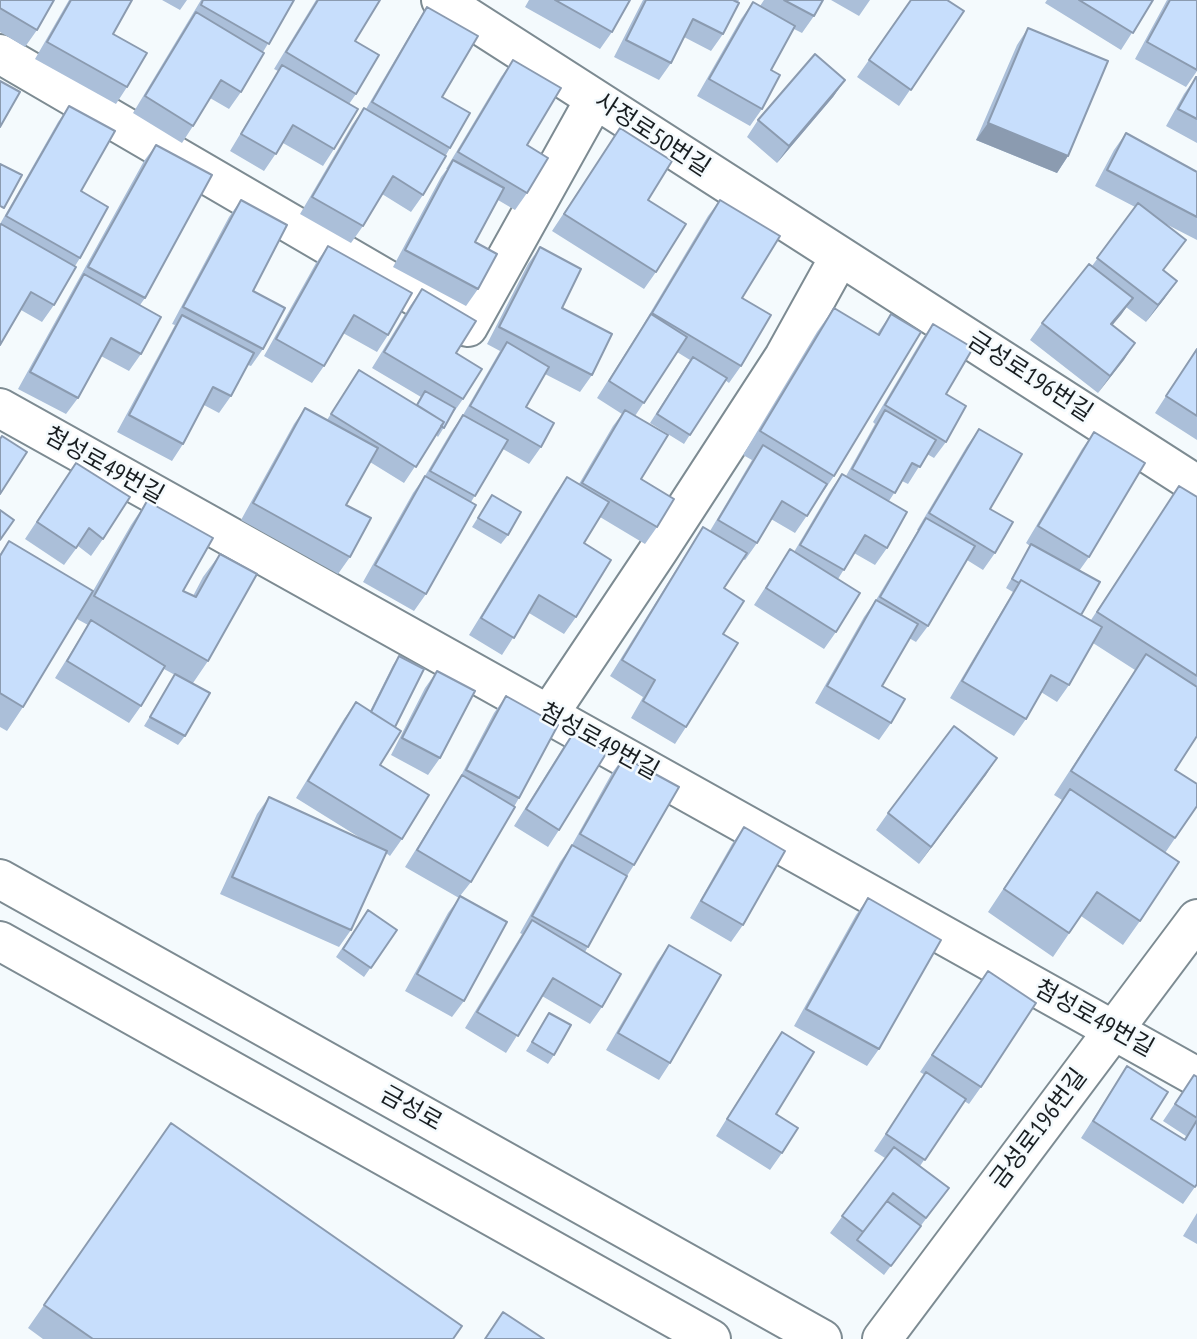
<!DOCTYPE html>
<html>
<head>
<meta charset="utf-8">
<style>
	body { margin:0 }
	canvas { display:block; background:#f4fafd }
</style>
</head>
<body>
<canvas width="1197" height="1339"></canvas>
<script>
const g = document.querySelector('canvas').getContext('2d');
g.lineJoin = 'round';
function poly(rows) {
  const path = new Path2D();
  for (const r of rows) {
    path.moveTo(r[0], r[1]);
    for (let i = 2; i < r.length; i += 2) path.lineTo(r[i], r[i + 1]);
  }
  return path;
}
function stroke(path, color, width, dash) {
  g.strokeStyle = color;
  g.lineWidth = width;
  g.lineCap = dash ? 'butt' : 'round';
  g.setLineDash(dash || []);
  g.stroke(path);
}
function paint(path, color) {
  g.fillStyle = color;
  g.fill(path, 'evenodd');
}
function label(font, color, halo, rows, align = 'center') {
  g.font = font + ' "PT Sans Narrow","Noto Sans KR",sans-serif';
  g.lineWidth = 5;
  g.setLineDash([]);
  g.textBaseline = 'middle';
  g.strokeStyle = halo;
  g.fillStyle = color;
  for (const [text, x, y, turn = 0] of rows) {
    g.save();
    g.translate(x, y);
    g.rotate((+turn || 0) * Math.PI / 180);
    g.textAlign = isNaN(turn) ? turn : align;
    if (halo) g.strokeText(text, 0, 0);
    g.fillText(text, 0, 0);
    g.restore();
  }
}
const minor = poly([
	[441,0,1197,485],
	[0,54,468,327,595,99],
	[0,408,1197,1077],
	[549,714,658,551,784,357,840,256],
	[882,1339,1197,919]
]);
const tertiary = poly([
	[0,879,822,1339],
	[0,941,711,1339]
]);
stroke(minor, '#7d8b92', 42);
stroke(tertiary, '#7d8b92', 42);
stroke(minor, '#fff', 38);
stroke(tertiary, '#fff', 38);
paint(poly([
	[0,0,37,30,25,47,0,32],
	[69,0,132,0,113,34,127,87,116,104,35,59],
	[162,0,187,0,180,10],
	[201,0,294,0,263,52,241,92,229,109,210,98,193,126,182,143,133,113],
	[316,0,380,0,355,41,356,94,349,104,334,149,323,166,283,143,264,171,230,151,278,71,274,69],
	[529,0,630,0,612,32,600,49,525,7],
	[643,0,739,0,723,34,711,51,684,37,671,63,659,80,614,57],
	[764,0,823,0,814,16,802,33,794,29,771,70,762,109,750,126,697,96,741,19,753,2,760,6],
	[831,0,870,0,859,16],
	[911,0,964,11,899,106,857,77],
	[1047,0,1153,0,1121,50,1045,3],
	[1167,0,1197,0,1197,71,1186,87,1135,59],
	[427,7,450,148,423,195,411,212,382,194,363,226,351,243,300,214,352,125,364,108,366,109,416,24],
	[1028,28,1068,156,1057,173,976,140,1017,45],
	[513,60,527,145,527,193,515,210,498,200,475,242,478,289,466,306,393,267,441,177,447,169,446,169,501,77],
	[1196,77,1197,77,1197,143,1166,126,1184,94],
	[845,80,833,97,777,163,747,137,758,120],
	[69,106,81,191,80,258,75,266,54,305,42,322,21,310,0,345,0,224,58,122],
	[620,128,648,200,656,272,644,289,552,231],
	[1126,133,1197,172,1197,240,1162,222,1165,298,1146,322,1126,307,1112,325,1135,343,1098,393,1030,340,1042,323,1092,266,1135,207,1095,186,1114,150],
	[156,145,145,298,140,305,141,354,129,371,101,356,78,398,66,414,18,389,144,161],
	[241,200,253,291,263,349,251,366,248,365,231,396,219,413,204,405,183,444,172,461,117,432,175,325,172,324,229,217],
	[720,200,742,298,741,366,729,383,725,380,684,444,650,423,690,360,677,352,635,416,641,479,657,527,645,544,600,517,584,543,576,617,564,634,529,613,502,655,469,635,555,494,567,477,579,484,613,426,622,414,597,398,640,330,708,216],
	[328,246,388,335,377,352,343,333,324,366,312,383,264,356,316,263],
	[540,247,562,308,592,375,580,392,545,374,526,407,541,447,529,464,503,449,471,502,426,594,414,611,363,582,413,493,425,476,451,432,463,415,500,351,487,344,528,264],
	[422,289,456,353,463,399,451,416,438,437,436,435,404,483,370,462,346,505,350,557,338,574,241,520,294,424,305,408,327,420,359,370,416,405,421,397,372,368,410,306],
	[834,308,877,334,891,314,834,476,795,533,771,519,757,543,745,560,743,559,724,588,723,634,686,727,675,744,631,718,643,697,610,676,692,544,703,527,710,531,752,460,743,455,817,332],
	[933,324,946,394,946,442,934,458,927,454,908,484,902,481,889,501,887,548,875,565,854,553,838,579,836,632,824,649,754,605,790,549,794,552,830,491,842,474,846,476,875,424,873,422,921,341],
	[1197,348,1197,440,1155,413],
	[979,429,995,553,983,570,967,560,928,626,916,642,909,638,882,686,891,723,879,740,815,703,864,617,876,600,918,530,917,530,967,446],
	[1094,432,1089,557,1079,571,1081,615,1091,620,1179,486,1197,497,1197,736,1175,770,1197,806,1165,853,1140,921,1123,945,1081,916,1053,957,988,912,1062,800,1054,795,1135,670,1093,643,1069,685,1057,702,1041,692,1026,719,1014,736,950,698,1013,592,1006,588,1030,546,1026,543,1082,449],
	[64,480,103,539,91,556,78,546,64,565,25,539],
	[492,495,508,535,501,544,472,527],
	[147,501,183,591,193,596,203,577,220,554,208,661,193,683,185,736,178,745,144,726,175,675,164,669,141,706,129,723,55,678,88,625,77,619,91,594,23,707,7,731,0,727,0,554,9,541,93,591,131,525],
	[399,656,395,727,380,765,402,839,390,856,386,853,351,930,339,947,220,894,257,814,269,797,370,844,296,798,344,719,356,702,370,711,393,665],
	[437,671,440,758,428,775,391,755,425,688],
	[506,696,519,798,471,882,460,896,464,1001,452,1017,405,991,448,913,459,898,405,867,456,785,494,713],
	[574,732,559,830,548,847,514,826,562,749],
	[624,757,634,865,627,876,585,952,602,1007,590,1024,542,996,506,1053,465,1028,522,934,520,933,560,862,572,845,612,773],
	[997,758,919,864,876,830,888,813],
	[744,827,743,925,731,942,690,918,732,844],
	[868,898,879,1049,867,1066,794,1026,856,915],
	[368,910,397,930,364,977,336,957],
	[669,945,670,1063,659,1080,606,1050,657,962],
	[988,971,981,1087,969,1104,964,1101,920,1166,949,1188,884,1275,830,1233,885,1158,874,1151,925,1075,920,1072],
	[549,1013,554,1055,548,1064,526,1051],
	[782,1032,776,1114,782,1153,770,1170,716,1136,770,1049],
	[1127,1066,1151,1119,1184,1139,1186,1136,1163,1121,1194,1075,1197,1077,1197,1184,1183,1204,1081,1138],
	[171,1123,453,1339,43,1339,28,1328],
	[1197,1213,1197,1244,1183,1236]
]), '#abbfd9');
paint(poly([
	[845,80,833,97,777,163,789,146],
	[988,123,1068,156,1057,173,976,140],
	[1177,281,1165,298,1146,322,1158,305],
	[1133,298,1121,315,1099,341,1111,324],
	[1135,343,1124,360,1098,393,1110,376],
	[997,758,986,775,919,864,931,847]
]), '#8b9bb0');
const building = poly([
	[0,0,54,0,37,30,0,8,0,0],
	[71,0,132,0,113,34,147,53,127,87,47,42,71,0],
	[203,0,294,0,269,44,201,5,203,0],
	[318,0,380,0,355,41,379,55,356,94,286,52,318,0],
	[555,0,630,0,612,32,555,0],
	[646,0,733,0,739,3,723,34,693,19,671,63,626,40,646,0],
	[784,0,823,0,814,16,784,0],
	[911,0,947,0,964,11,911,90,869,60,911,0],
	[1079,0,1153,0,1133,33,1079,0],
	[1170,0,1197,0,1197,70,1147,42,1170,0],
	[753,2,795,26,771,70,780,75,762,109,709,79,753,2],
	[427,7,478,36,442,97,470,113,450,148,372,102,427,7],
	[196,12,264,53,241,92,221,80,193,126,145,96,196,12],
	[1028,28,1108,61,1068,156,988,123,1028,28],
	[815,54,845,80,789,146,758,120,815,54],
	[513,60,561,88,527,145,548,158,527,193,458,152,513,60],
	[282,65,358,109,334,149,293,125,276,154,241,134,282,65],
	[1196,77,1197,77,1197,119,1178,109,1196,77],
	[0,81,20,92,0,127,0,81],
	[69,106,115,131,81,191,108,207,80,258,6,216,69,106],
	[364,108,446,156,423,195,393,176,363,226,312,197,364,108],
	[620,128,672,161,648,200,686,224,656,272,564,214,620,128],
	[1126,133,1197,172,1197,217,1107,170,1126,133],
	[156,145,212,175,145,298,88,267,156,145],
	[453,160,504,188,475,242,497,254,478,289,405,250,453,160],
	[0,164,22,175,4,208,0,206,0,164],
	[241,200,287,225,253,291,285,308,263,349,183,307,241,200],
	[720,200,780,236,742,298,771,315,741,366,652,313,720,200],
	[1138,203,1186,240,1163,270,1177,281,1158,305,1097,258,1138,203],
	[1,224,76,267,54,305,31,292,0,345,0,226,1,224],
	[328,246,412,293,388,335,354,315,324,366,276,339,328,246],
	[540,247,581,269,562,308,612,334,592,375,499,327,540,247],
	[1089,264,1133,298,1111,324,1135,343,1110,376,1042,323,1089,264],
	[84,274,161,317,141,354,111,338,78,398,30,372,84,274],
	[422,289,476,321,456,353,482,369,463,399,384,352,422,289],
	[834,308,879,335,891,314,921,332,834,476,760,431,834,308],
	[651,314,687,337,644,403,609,381,651,314],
	[182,315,254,353,231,396,213,387,183,444,129,415,182,315],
	[933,324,973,348,946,394,966,406,946,442,885,405,933,324],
	[507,342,549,367,526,407,554,423,541,447,470,406,507,342],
	[1197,349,1197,416,1166,396,1197,349],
	[693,357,727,378,690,435,657,414,693,357],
	[359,370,444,422,416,467,331,414,359,370],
	[425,391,455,408,444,428,441,426,444,422,417,405,425,391],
	[305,408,378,448,346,505,371,518,350,557,253,503,305,408],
	[625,410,668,435,641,479,674,499,657,527,582,483,625,410],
	[885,410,936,440,920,467,912,463,895,493,852,469,885,410],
	[463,415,508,440,475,496,430,471,463,415],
	[979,429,1022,454,990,509,1013,522,995,553,929,513,979,429],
	[1094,432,1145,463,1089,557,1038,526,1094,432],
	[2,436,27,452,0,494,0,439,2,436],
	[763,445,827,484,807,516,782,501,757,543,718,520,763,445],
	[76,463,130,497,103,539,89,528,76,548,37,522,76,463],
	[842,474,907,512,887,548,865,535,844,570,800,545,842,474],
	[425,476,476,505,426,594,375,565,425,476],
	[567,477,609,502,584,543,611,560,576,617,539,595,514,638,481,618,567,477],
	[1179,486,1197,497,1197,676,1097,612,1179,486],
	[492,495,521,512,508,535,478,518,492,495],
	[147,501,213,538,183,591,196,597,220,554,257,574,208,661,94,596,147,501],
	[0,510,14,520,0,540,0,510],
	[926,518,975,546,928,626,880,597,926,518],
	[703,527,747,553,724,588,744,601,723,634,738,643,686,727,643,701,655,680,622,660,703,527],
	[9,541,93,591,23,707,0,693,0,556,9,541],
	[1031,544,1100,582,1081,615,1021,580,1019,583,1012,579,1031,544],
	[790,549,860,593,836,632,766,588,790,549],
	[1021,580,1102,627,1069,685,1051,675,1026,719,962,681,1021,580],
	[876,600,918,624,882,686,905,699,891,723,827,686,876,600],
	[91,620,165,666,141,706,67,661,91,620],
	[1146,654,1197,687,1197,736,1175,770,1197,784,1197,806,1175,838,1071,771,1146,654],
	[399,656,424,669,395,727,371,712,399,656],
	[437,671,475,691,440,758,402,738,437,671],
	[175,674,210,693,185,736,150,717,175,674],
	[506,696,558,725,519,798,466,770,506,696],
	[356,702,401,731,380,765,429,795,402,839,308,781,356,702],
	[954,726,997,758,931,847,888,813,954,726],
	[574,732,607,752,559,830,526,809,574,732],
	[624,757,679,787,634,865,580,834,624,757],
	[462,775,515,807,471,882,417,850,462,775],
	[1070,789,1179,862,1140,921,1097,892,1069,933,1004,889,1070,789],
	[269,797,387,851,351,930,232,877,269,797],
	[744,827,785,851,743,925,701,901,744,827],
	[572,845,627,876,588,947,532,916,572,845],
	[460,896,507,922,464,1001,417,974,460,896],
	[868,898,941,940,879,1049,806,1009,868,898],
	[368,910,397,930,371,968,343,949,368,910],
	[532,920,621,974,602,1007,553,978,518,1036,477,1012,532,920],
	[669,945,721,975,670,1063,618,1033,669,945],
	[988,971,1036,1003,981,1087,932,1055,988,971],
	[549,1013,571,1025,554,1055,532,1042,549,1013],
	[782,1032,814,1052,776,1114,798,1128,782,1153,727,1119,782,1032],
	[1127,1066,1168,1092,1151,1119,1185,1140,1197,1120,1197,1184,1195,1187,1093,1121,1127,1066],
	[926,1072,966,1099,925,1160,886,1134,926,1072],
	[1194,1075,1197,1077,1197,1118,1175,1104,1194,1075],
	[171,1123,462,1326,453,1339,93,1339,44,1305,171,1123],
	[894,1147,949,1188,926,1218,893,1193,863,1232,842,1216,894,1147],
	[887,1201,921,1226,891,1266,857,1240,887,1201],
	[503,1312,544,1339,485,1339,503,1312]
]);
paint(building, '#c7defc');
stroke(building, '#8b9bb0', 2);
label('24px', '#181d20', '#f4fafd', [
	["사정로50번길",652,135,33],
	["금성로196번길",1030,377,33],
	["첨성로49번길",104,466,29],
	["첨성로49번길",599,742,29],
	["첨성로49번길",1094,1019,29],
	["금성로",411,1109,29],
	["금성로196번길",1039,1129,-53]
]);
</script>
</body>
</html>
